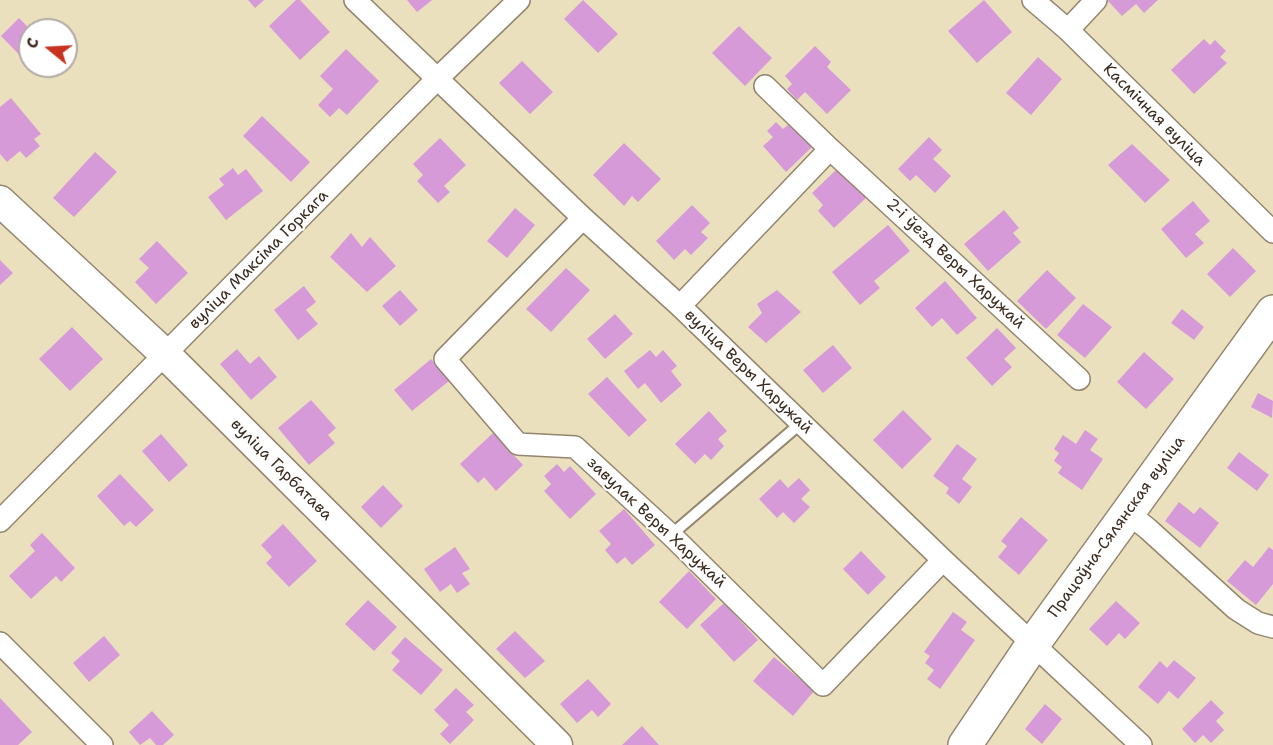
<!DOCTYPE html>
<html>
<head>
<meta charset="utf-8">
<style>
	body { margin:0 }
	#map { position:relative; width:1273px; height:745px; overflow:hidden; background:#ebe0be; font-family:"Shantell Sans",sans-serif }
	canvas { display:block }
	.north { position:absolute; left:18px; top:18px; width:60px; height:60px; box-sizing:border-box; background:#fff; border:2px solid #b1aaa5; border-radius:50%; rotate:288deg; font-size:16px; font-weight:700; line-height:24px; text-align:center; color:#3b2a1e }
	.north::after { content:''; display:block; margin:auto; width:21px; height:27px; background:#c8321e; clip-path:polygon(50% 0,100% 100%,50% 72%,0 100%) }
</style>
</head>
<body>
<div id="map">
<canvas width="1273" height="745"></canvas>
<div class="north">С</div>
</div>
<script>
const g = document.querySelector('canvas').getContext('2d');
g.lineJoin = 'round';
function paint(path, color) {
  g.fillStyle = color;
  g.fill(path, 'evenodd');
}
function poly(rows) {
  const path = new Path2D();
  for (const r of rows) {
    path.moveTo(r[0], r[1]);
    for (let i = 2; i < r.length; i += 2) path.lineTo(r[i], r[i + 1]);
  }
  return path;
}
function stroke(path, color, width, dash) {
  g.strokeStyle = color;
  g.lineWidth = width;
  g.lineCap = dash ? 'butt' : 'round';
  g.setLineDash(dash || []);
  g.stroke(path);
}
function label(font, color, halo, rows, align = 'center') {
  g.font = font + ' "Shantell Sans",sans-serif';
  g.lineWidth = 4.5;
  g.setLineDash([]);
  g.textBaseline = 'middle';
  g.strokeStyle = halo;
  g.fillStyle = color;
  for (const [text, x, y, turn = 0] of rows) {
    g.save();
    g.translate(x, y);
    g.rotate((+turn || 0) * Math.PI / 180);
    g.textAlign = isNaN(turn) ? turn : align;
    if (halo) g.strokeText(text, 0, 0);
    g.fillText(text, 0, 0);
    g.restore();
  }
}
paint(poly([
	[248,0,264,0,255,8],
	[296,0,300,0,330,32,300,60,269,26],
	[407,0,432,0,417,12],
	[583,0,618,34,598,53,564,19],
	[984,0,1012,32,977,63,948,31],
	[1109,0,1158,0,1144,13,1136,4,1122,16,1108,1],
	[19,18,30,29,30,66,36,66,33,69,1,36],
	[739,26,772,58,745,86,712,53],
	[1204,39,1210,45,1215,40,1226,51,1220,57,1227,63,1194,94,1171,70],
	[815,46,831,62,827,67,851,90,827,114,805,92,797,100,787,89,792,84,785,76],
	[346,49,379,81,347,115,339,108,330,117,318,105,333,89,320,76],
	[1038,57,1062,79,1031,115,1006,93],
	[522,61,553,92,530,114,499,83],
	[11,98,41,134,34,139,40,146,26,158,20,151,7,162,0,154,0,107],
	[262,116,310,162,291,182,243,136],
	[776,122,783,129,790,123,812,147,786,172,763,146,773,137,767,131],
	[929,137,942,150,933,159,951,176,935,193,916,175,910,181,898,169],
	[440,138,466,165,444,186,450,192,438,203,417,181,423,175,413,164],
	[624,143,661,179,638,202,632,196,624,206,593,175],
	[1132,144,1170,180,1145,203,1108,165],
	[95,152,117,172,74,217,53,198],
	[233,168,238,175,246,169,263,191,226,220,208,197,224,185,219,179],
	[838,168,866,198,834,228,818,211,823,205,812,193],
	[1193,201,1210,221,1195,234,1204,243,1186,258,1161,229],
	[692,205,710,223,701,232,708,238,691,255,685,249,674,260,656,241],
	[515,208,535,225,507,258,487,241],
	[1004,210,1019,228,1013,233,1021,242,988,271,964,244],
	[888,225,910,251,874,281,880,288,860,305,832,272],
	[351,233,362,247,370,237,396,266,367,292,330,257],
	[157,241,188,273,156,304,135,282,149,268,139,259],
	[1233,248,1256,271,1230,297,1207,274],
	[0,260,13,273,0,285],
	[566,268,590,290,551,332,526,309],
	[1047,270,1076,298,1046,329,1017,301],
	[945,281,977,318,957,335,942,318,932,327,915,308],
	[304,286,316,302,306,310,318,324,298,340,274,310],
	[400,290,418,310,400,326,382,306],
	[777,290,801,312,766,343,748,327,762,313,757,304],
	[1083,304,1112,327,1085,358,1057,335],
	[1182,309,1204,327,1194,340,1171,323],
	[615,314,633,334,605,359,587,339],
	[72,327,103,359,70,391,39,359],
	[997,328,1016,348,1004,359,1012,367,992,386,966,358],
	[833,345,852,368,823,393,803,370],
	[237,349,250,364,259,356,277,377,251,400,220,364],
	[650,350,656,357,663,350,677,366,671,371,682,385,661,403,645,383,638,389,624,371],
	[1144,352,1174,379,1146,409,1117,382],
	[431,359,449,381,412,411,394,390],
	[607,377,647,420,629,437,588,394],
	[1258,393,1273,401,1272,418,1251,407],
	[311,400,336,428,328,435,335,443,309,465,278,428],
	[903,410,932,439,902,469,873,440],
	[709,411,727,431,718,439,724,446,711,460,705,454,695,464,675,444],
	[1085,430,1098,439,1090,450,1103,459,1082,490,1058,473,1062,467,1054,461,1059,453,1054,449,1063,435,1076,444],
	[493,433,523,465,496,491,484,477,478,483,460,464],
	[161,434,188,465,169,482,142,451],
	[957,444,977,459,962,479,972,487,959,504,946,493,949,488,933,476],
	[1239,452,1269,475,1257,491,1227,468],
	[557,464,564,472,570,466,596,494,570,519,544,491,551,484,544,476],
	[120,474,154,510,136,527,130,521,124,526,97,496],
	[799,478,810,490,801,499,810,507,794,523,783,512,777,518,759,499,780,479,788,488],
	[383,485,403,506,381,528,361,507],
	[1179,502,1194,514,1200,507,1219,523,1200,548,1165,521],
	[624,509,655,545,632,565,625,557,617,564,605,550,611,544,599,531],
	[1021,517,1048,540,1019,575,998,557,1007,546,1001,541],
	[283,524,317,561,289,587,266,563,272,557,261,545],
	[42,533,75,568,61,582,56,576,31,599,9,576,35,551,30,545],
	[455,547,470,569,462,573,470,584,457,593,451,584,440,592,424,569],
	[1269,547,1273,550,1273,584,1256,605,1227,581,1245,560,1253,567],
	[861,551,886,577,868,595,843,569],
	[689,571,716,599,687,629,659,602],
	[368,600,397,627,374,651,345,624],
	[1116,601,1140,623,1125,639,1119,633,1107,646,1089,629],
	[724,603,758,640,734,662,700,625],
	[953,612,967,622,961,630,975,640,940,689,927,679,934,670,925,663,930,656,924,652],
	[515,631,545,661,525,678,496,649],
	[104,636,120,655,89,682,73,663],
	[405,637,443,670,421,695,392,670,400,661,391,653],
	[774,657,814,691,793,716,753,681],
	[1174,660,1196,678,1178,699,1169,691,1158,704,1138,687,1160,661,1167,668],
	[588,679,611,704,598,717,592,710,577,723,560,704],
	[456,688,474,705,466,712,474,720,450,744,440,734,449,725,434,710],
	[0,698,32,732,18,745,0,745],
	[1211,700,1224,713,1216,721,1224,730,1211,743,1203,735,1195,743,1182,729],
	[1045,704,1062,719,1042,744,1025,729],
	[152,711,174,735,163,745,156,745,150,738,140,745,129,732],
	[642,726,659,745,622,745]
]), '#d69ad9');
const service = poly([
	[671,535,801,423]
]);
const minor = poly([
	[355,0,583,218,680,306,943,560,1141,745],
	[1033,0,1068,30,1273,232],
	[1068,30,1096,0],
	[765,86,830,149,1079,379],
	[583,218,445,359,518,444,575,447,671,535,823,685,943,560],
	[680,306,830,149],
	[1127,512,1148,529,1236,609,1258,623,1273,627],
	[0,521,438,78,519,0],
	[0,643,102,745]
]);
const secondary = poly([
	[0,201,166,355,557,745]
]);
const primary = poly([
	[965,745,1033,644,1273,312]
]);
stroke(service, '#93856e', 14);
stroke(minor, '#93856e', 24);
stroke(secondary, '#93856e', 33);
stroke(primary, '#93856e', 36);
stroke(service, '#fff', 10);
stroke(minor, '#fff', 21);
stroke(secondary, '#fff', 30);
stroke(primary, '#fff', 33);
label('16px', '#3b2a1e', '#fff', [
	["Касмічная вуліца",1154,115,45],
	["вуліца Максіма Горкага",259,260,-45],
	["2-і ўезд Веры Харужай",955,264,43],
	["вуліца Веры Харужай",748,372,44],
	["вуліца Гарбатава",281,470,45],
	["завулак Веры Харужай",656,523,43],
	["Працоўна-Сялянская вуліца",1117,527,-54]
]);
</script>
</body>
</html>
